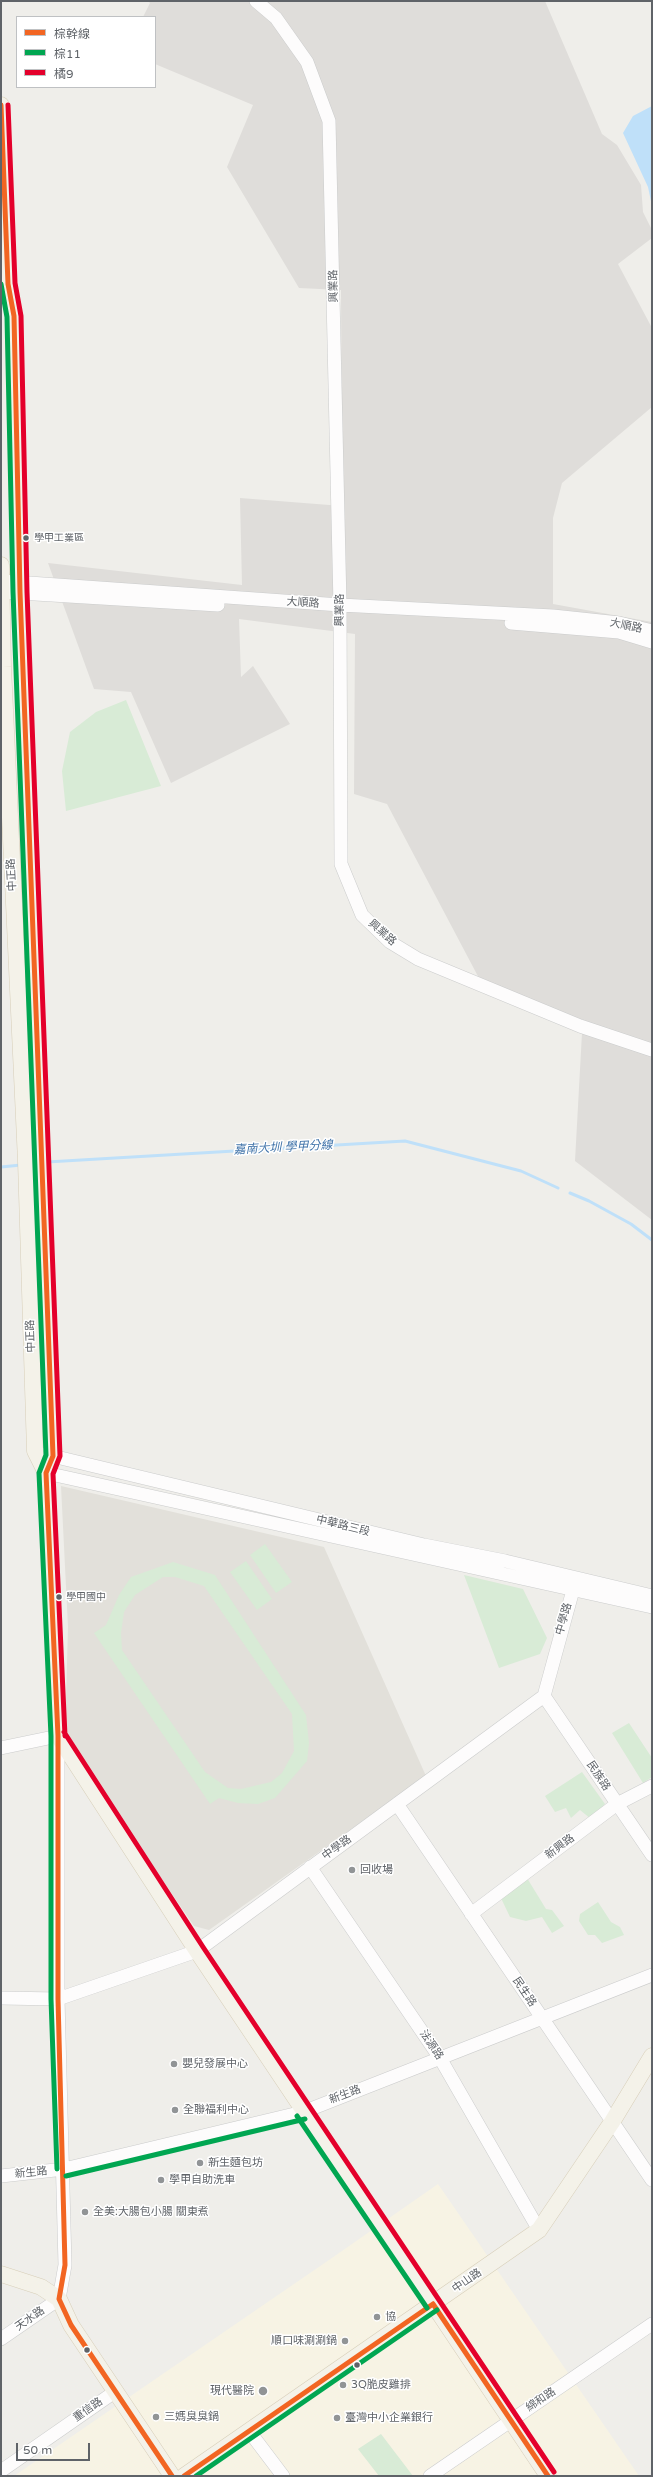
<!DOCTYPE html>
<html>
<head>
<meta charset="utf-8">
<style>
	body { margin:0 }
	#map { position:relative; width:653px; height:2477px; overflow:hidden; background:#efeeea; font-family:"Varela Round","Noto Sans TC",sans-serif }
	canvas { display:block }
	.frame { position:absolute; inset:0; border:2px solid #5f6368; pointer-events:none }
	.legend { position:absolute; left:16px; top:16px; width:140px; height:72px; box-sizing:border-box; background:#fff; border:1px solid #bfc1c3; margin:0; padding:5px 7px; list-style:none; font-size:12px; color:#5f6368 }
	.legend li { display:flex; align-items:center; gap:8px; height:20px }
	.legend b { width:20px; border:1px solid #bfc1c3 }
	.scale { position:absolute; left:16px; top:2443px; width:74px; height:18px; box-sizing:border-box; border:2px solid #5f6368; border-top:0; padding-left:5px; font-size:12px; line-height:14px; white-space:nowrap; color:#5f6368; -webkit-text-stroke:3px #fff; paint-order:stroke }
</style>
</head>
<body>
<div id="map">
<canvas width="653" height="2477"></canvas>
<div class="frame"></div>
<ul class="legend">
<li><b style="height:5px;background:#f26522"></b>棕幹線</li>
<li><b style="height:5px;background:#00a651"></b>棕11</li>
<li><b style="height:5px;background:#e4002b"></b>橘9</li>
</ul>
<div class="scale">50 m</div>
</div>
<script>
const g = document.querySelector('canvas').getContext('2d');
g.lineJoin = 'round';
function paint(path, color) {
  g.fillStyle = color;
  g.fill(path, 'evenodd');
}
function poly(rows) {
  const path = new Path2D();
  for (const r of rows) {
    path.moveTo(r[0], r[1]);
    for (let i = 2; i < r.length; i += 2) path.lineTo(r[i], r[i + 1]);
  }
  return path;
}
function stroke(path, color, width, dash) {
  g.strokeStyle = color;
  g.lineWidth = width;
  g.lineCap = dash ? 'butt' : 'round';
  g.setLineDash(dash || []);
  g.stroke(path);
}
function label(font, color, halo, rows, align = 'center') {
  g.font = font + ' "Varela Round","Noto Sans TC",sans-serif';
  g.lineWidth = 3;
  g.setLineDash([]);
  g.textBaseline = 'middle';
  g.strokeStyle = halo;
  g.fillStyle = color;
  for (const [text, x, y, turn = 0] of rows) {
    g.save();
    g.translate(x, y);
    g.rotate((+turn || 0) * Math.PI / 180);
    g.textAlign = isNaN(turn) ? turn : align;
    if (halo) g.strokeText(text, 0, 0);
    g.fillText(text, 0, 0);
    g.restore();
  }
}
paint(poly([
	[438,2184,639,2476,14,2476,329,2260]
]), '#f7f3e4');
paint(poly([
	[148,1,545,1,602,134,617,145,641,185,643,212,652,230,652,238,618,264,652,328,652,407,562,483,553,518,553,604,652,622,652,1220,575,1161,582,1033,481,982,387,804,354,794,355,634,239,619,241,677,253,666,290,724,171,783,131,692,94,689,48,563,242,585,240,498,342,506,341,290,299,288,227,167,253,105,155,64,155,17,143,17,150,3]
]), '#dfddda');
paint(poly([
	[61,1486,324,1547,426,1776,209,1930,194,1926,65,1738,68,1627]
]), '#e2e0da');
paint(poly([
	[126,700,161,786,66,811,62,771,70,732,96,712],
	[265,1544,292,1582,276,1593,250,1555],
	[246,1561,272,1599,257,1610,230,1572],
	[173,1562,215,1575,306,1715,309,1743,307,1761,275,1798,258,1804,238,1803,219,1798,210,1804,94,1633,106,1625,119,1595,131,1577],
	[163,1577,175,1577,204,1586,292,1714,294,1751,282,1773,271,1782,241,1789,228,1788,205,1772,122,1650,121,1633,124,1612,135,1595],
	[464,1575,523,1589,547,1638,540,1654,499,1668],
	[629,1723,652,1758,652,1777,643,1783,612,1733],
	[582,1772,605,1804,591,1819,580,1810,571,1818,566,1808,555,1812,545,1796],
	[527,1878,546,1909,552,1910,564,1926,552,1933,542,1917,526,1921,510,1917,500,1896],
	[598,1902,611,1922,620,1927,624,1935,602,1943,595,1935,588,1935,579,1921,580,1914],
	[381,2434,413,2476,379,2476,358,2449]
]), '#d8ebd6');
paint(poly([
	[652,106,652,206,648,187,623,133,633,116]
]), '#bfe0f9');
stroke(poly([
	[47,1162,405,1141,521,1171,558,1188],
	[1,1167,21,1165],
	[570,1193,589,1201,631,1224,652,1240]
]), '#bfe0f9', 3);
const minor = poly([
	[256,1,276,18,307,62,329,121,340,605,341,864,362,915,390,942,418,959,580,1026,652,1050],
	[1,581,340,605,553,616,619,623,652,631],
	[2,592,218,605],
	[511,623,619,632,652,642],
	[44,1454,424,1545,505,1561,652,1596],
	[46,1473,652,1607],
	[544,1696,652,1855],
	[1,1748,58,1736,58,1999,65,2265,59,2299,1,2339],
	[397,1804,652,2180],
	[310,1867,440,2058,539,2230],
	[471,1914,617,1804,652,1786],
	[1,1998,58,1999,197,1951,544,1696,576,1579],
	[1,2176,64,2169,303,2112,652,1975],
	[249,2431,283,2476],
	[1,2471,116,2391],
	[430,2476,652,2324]
]);
const major = poly([
	[1,105,8,284,14,316,20,592,53,1456,46,1473],
	[1,565,3,667,26,1161,35,1451,46,1473,58,1736,197,1951,548,2476],
	[1,2274,41,2287,59,2299,71,2325,172,2476],
	[184,2476,539,2230,612,2122,652,2056]
]);
stroke(minor, '#cbcccc', 14);
stroke(major, '#d7ceb8', 17);
stroke(minor, '#fdfcfc', 13);
stroke(major, '#f4f2e9', 16);
stroke(poly([
	[1,105,8,284,14,316,20,592,53,1456,46,1473,58,1736,58,1999,65,2265,59,2299,71,2325,172,2476],
	[433,2304,548,2476],
	[184,2476,433,2304]
]), '#f26522', 5);
stroke(poly([
	[1,284,7,317,13,592,46,1455,39,1473,51,1736,51,1999,57,2169],
	[297,2116,427,2308],
	[66,2176,305,2119],
	[196,2476,437,2310]
]), '#00a651', 5);
stroke(poly([
	[8,105,15,283,21,316,27,592,60,1456,53,1474,65,1736],
	[64,1732,203,1947,554,2472]
]), '#e4002b', 5);
for (const [x, y, r, color] of [
	[26,538,3.5,"#5f6368"],
	[59,1597,3.5,"#5f6368"],
	[352,1870,4,"#919496"],
	[174,2064,4,"#919496"],
	[175,2110,4,"#919496"],
	[200,2163,4,"#919496"],
	[161,2180,4,"#919496"],
	[85,2212,4,"#919496"],
	[377,2317,4,"#919496"],
	[345,2341,4,"#919496"],
	[87,2350,3.5,"#5f6368"],
	[357,2365,3.5,"#5f6368"],
	[343,2385,4,"#919496"],
	[263,2391,5,"#919496"],
	[156,2417,4,"#919496"],
	[337,2418,4,"#919496"]
]) {
  const dot = new Path2D();
  dot.arc(x, y, r, 0, 2 * Math.PI);
  g.fillStyle = color;
  g.fill(dot);
  stroke(dot, '#fff', 1.5);
}
label('10px', '#5f6368', '#fff', [
	["學甲工業區",34,538],
	["學甲國中",66,1597]
], 'left');
label('11px', '#5f6368', '#fff', [
	["興業路",334,286,-91],
	["大順路",303,603,4],
	["興業路",340,610,-90],
	["大順路",626,626,12],
	["中正路",12,875,-93],
	["興業路",382,933,41],
	["中正路",31,1336,-92],
	["中華路三段",343,1526,14],
	["中學路",564,1619,-74],
	["民族路",598,1776,56],
	["新興路",560,1847,-37],
	["中學路",337,1848,-36],
	["民生路",524,1992,56],
	["法源路",431,2045,56],
	["新生路",345,2095,-21],
	["新生路",31,2173,-6],
	["中山路",467,2281,-35],
	["天水路",30,2319,-35],
	["綿和路",541,2400,-34],
	["重信路",88,2410,-35]
]);
label('11px', '#5f6368', '#fff', [
	["回收場",360,1870],
	["嬰兒發展中心",182,2064],
	["全聯福利中心",183,2110],
	["新生麵包坊",208,2163],
	["學甲自助洗車",169,2180],
	["全美:大腸包小腸 關東煮",93,2212],
	["協",385,2317],
	["順口味涮涮鍋",337,2341,"right"],
	["3Q脆皮雞排",351,2385],
	["現代醫院",254,2391,"right"],
	["三媽臭臭鍋",164,2417],
	["臺灣中小企業銀行",345,2418]
], 'left');
label('italic 12px', '#4174aa', '#fff', [
	["嘉南大圳 學甲分線",283,1148,-3]
]);
</script>
</body>
</html>
